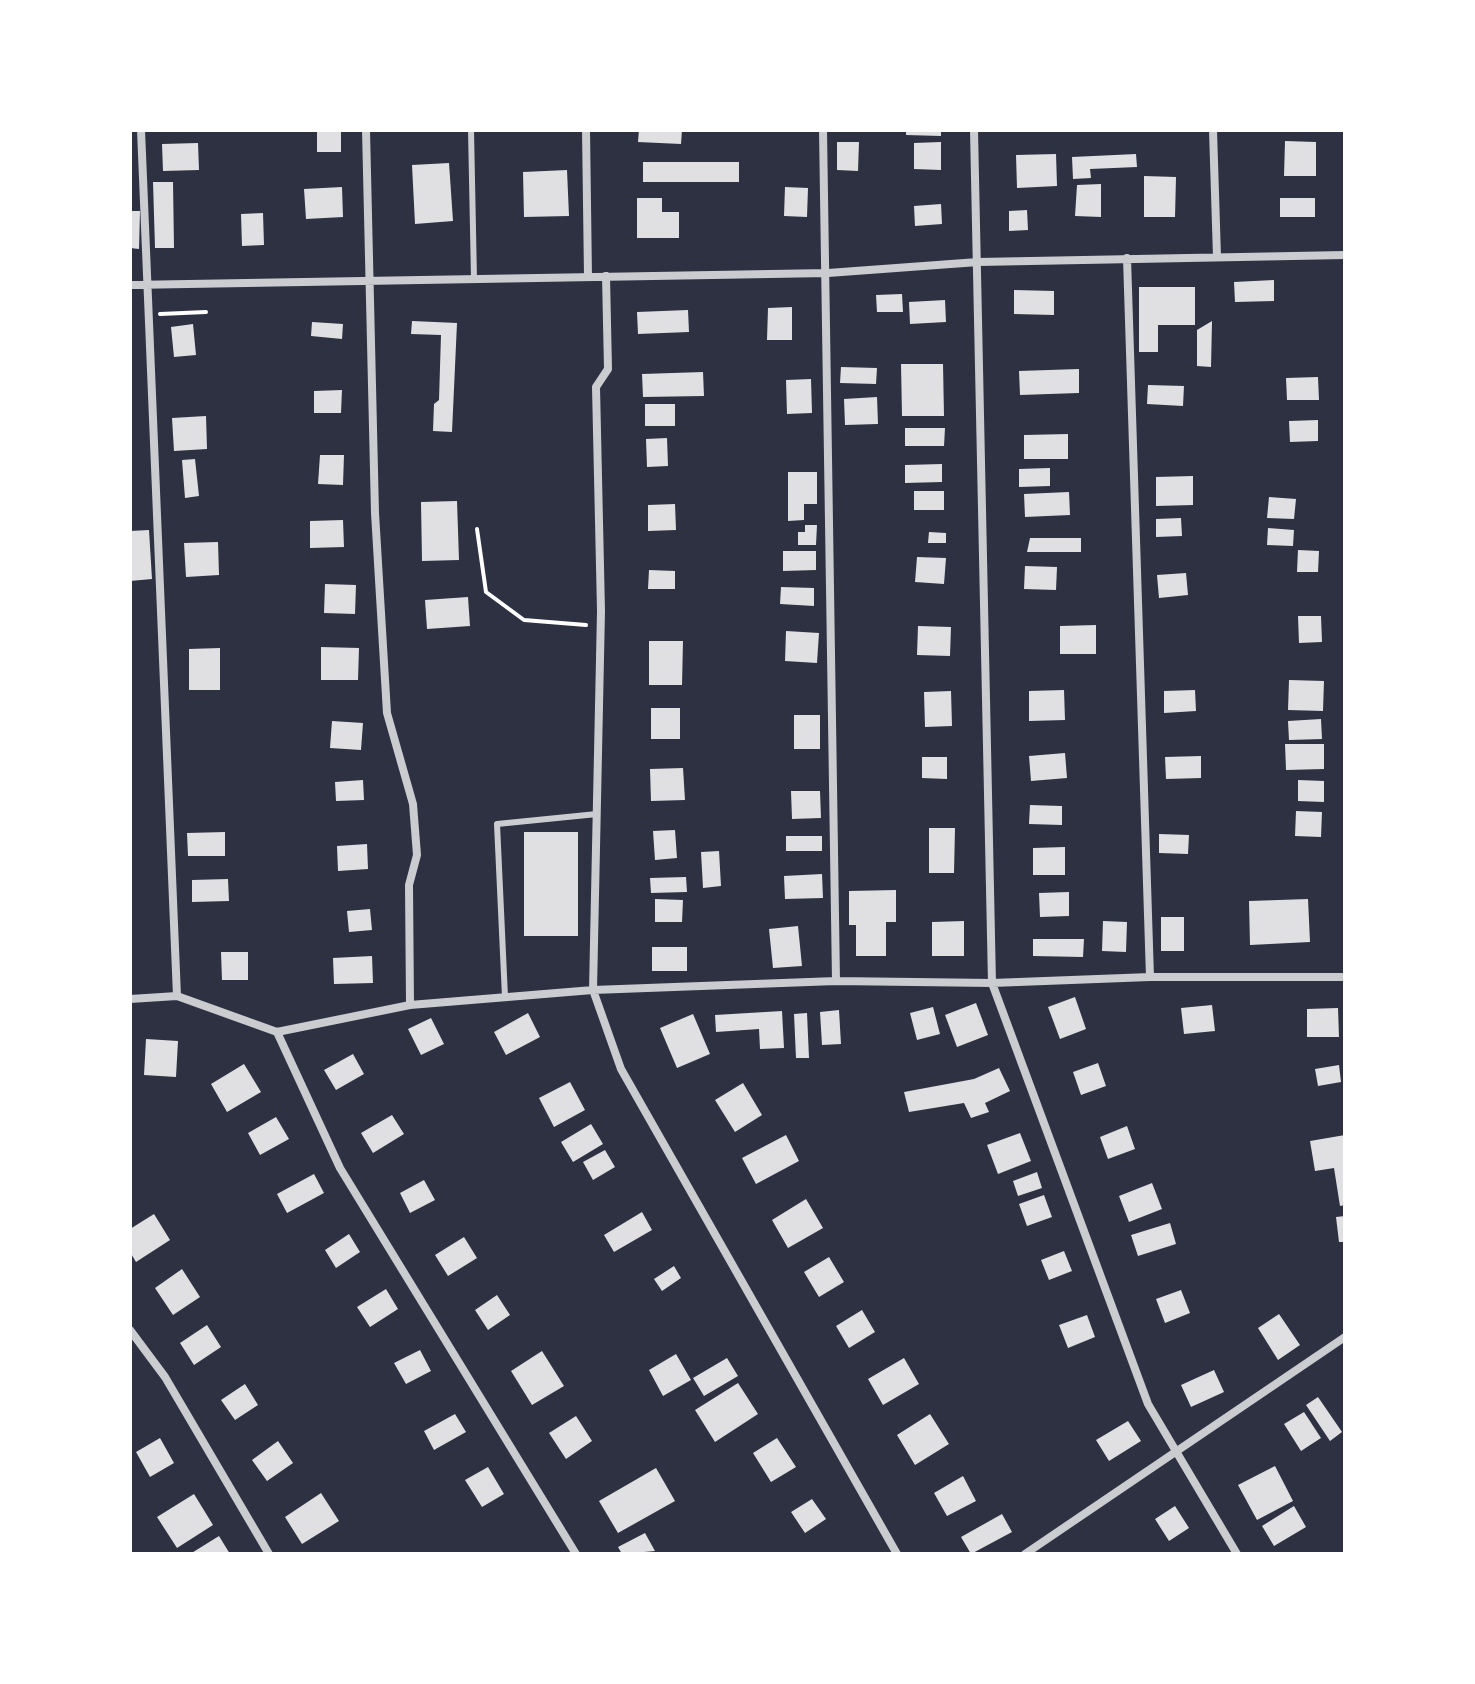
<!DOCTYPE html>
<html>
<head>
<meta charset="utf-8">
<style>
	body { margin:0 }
	#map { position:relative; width:1475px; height:1684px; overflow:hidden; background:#2d3142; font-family:"Alegreya Sans",sans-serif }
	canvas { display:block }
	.frame { position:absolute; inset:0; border:132px solid #fff; pointer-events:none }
</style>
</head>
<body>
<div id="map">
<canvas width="1475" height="1684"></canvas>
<div class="frame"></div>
</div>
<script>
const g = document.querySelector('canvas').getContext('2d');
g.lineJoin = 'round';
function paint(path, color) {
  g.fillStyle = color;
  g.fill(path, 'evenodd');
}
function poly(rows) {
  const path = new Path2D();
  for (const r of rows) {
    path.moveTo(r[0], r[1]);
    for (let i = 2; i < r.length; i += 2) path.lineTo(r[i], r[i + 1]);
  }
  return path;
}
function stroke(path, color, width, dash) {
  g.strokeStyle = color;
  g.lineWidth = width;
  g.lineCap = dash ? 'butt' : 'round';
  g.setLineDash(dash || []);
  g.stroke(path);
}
paint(poly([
	[317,130,341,130,341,152,317,152],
	[639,130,682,130,681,144,638,142],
	[906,130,941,130,941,136,906,135],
	[1285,141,1316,142,1316,176,1284,176],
	[837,142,859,142,858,171,837,170],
	[941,142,941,170,914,169,914,143],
	[198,143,199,170,163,171,162,144],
	[1056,154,1057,186,1017,188,1016,155],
	[1136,154,1137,167,1090,169,1091,178,1073,179,1072,157],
	[643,162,739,162,739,182,643,182],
	[449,163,453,221,415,224,412,165],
	[567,170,569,216,524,217,523,172],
	[1144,176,1176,177,1175,217,1144,217],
	[153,182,173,182,174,248,155,248],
	[1101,184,1101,217,1075,216,1077,185],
	[342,187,343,217,306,219,304,189],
	[785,187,808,188,807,217,784,216],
	[637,198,662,198,662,212,679,212,679,238,637,238],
	[1280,198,1315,198,1315,217,1280,217],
	[941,204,942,224,915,226,914,206],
	[1027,210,1028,230,1009,231,1009,211],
	[130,211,140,211,139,249,130,248],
	[263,213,264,245,242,246,241,214],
	[1274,280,1274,301,1235,302,1234,282],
	[1139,287,1195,287,1195,325,1158,325,1158,352,1139,352],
	[1014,290,1054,291,1054,315,1014,314],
	[902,294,903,312,877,312,876,295],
	[945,300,946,322,910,324,909,302],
	[792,307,792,340,767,340,768,308],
	[688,310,689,332,638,334,637,312],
	[412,321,457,323,452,432,433,431,434,404,439,400,441,335,411,334],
	[1212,321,1211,367,1197,366,1197,330],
	[312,322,343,324,342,339,311,336],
	[193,324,196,355,174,357,171,327],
	[901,364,943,364,944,416,902,416],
	[841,367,877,368,876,384,840,383],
	[1079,369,1079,393,1020,395,1019,371],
	[703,372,704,396,643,397,642,374],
	[1318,377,1319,400,1287,400,1286,378],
	[811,379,812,413,787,414,786,380],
	[1148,385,1184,386,1183,406,1147,404],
	[342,390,341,413,314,413,314,391],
	[877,397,878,424,845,425,844,399],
	[645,404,675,404,675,426,645,426],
	[206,416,207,449,174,451,172,418],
	[1318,420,1318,441,1290,442,1289,421],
	[905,428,945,428,944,446,905,446],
	[1068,434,1068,459,1024,459,1024,435],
	[667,438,668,466,647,467,646,439],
	[320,455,344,455,343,485,318,484],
	[195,459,199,496,185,498,182,460],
	[942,464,942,482,905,483,905,465],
	[1050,468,1050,486,1019,487,1019,469],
	[788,472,817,472,817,504,804,504,804,520,788,521],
	[1193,476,1193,505,1156,506,1156,477],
	[914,491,944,491,944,510,914,510],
	[1069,492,1070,515,1025,517,1024,494],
	[1269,497,1296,499,1294,519,1267,518],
	[457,501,459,560,422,561,421,502],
	[675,504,676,530,648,531,648,505],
	[1181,518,1182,536,1156,537,1156,519],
	[343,520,344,547,310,548,310,521],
	[805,525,817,525,816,545,798,545,798,532,805,532],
	[1268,528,1294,530,1293,546,1267,545],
	[149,530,152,579,130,581,130,531],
	[929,532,946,533,946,543,928,543],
	[1030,538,1081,538,1081,552,1027,552],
	[218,542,219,575,186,577,184,543],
	[1298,550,1319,551,1318,572,1297,572],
	[783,551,816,551,816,570,783,571],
	[917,557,946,558,944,584,915,582],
	[1025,566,1057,567,1056,590,1024,589],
	[649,570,675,571,675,589,648,589],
	[1186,573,1188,595,1159,598,1157,575],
	[325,584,356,585,355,614,324,613],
	[781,587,814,588,814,606,780,604],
	[468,597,470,626,427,629,425,600],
	[1298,616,1321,616,1322,642,1299,643],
	[1096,625,1096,654,1060,654,1060,626],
	[918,626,951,627,950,656,917,655],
	[786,631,819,633,817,663,785,661],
	[649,641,683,641,682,685,649,685],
	[321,647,359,648,358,680,321,680],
	[220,648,220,690,189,690,189,649],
	[1289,680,1324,681,1323,711,1288,710],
	[1064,690,1065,720,1029,721,1029,691],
	[1195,690,1196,711,1164,713,1164,691],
	[951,691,952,726,925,727,924,692],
	[651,708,680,708,680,739,651,739],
	[794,715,820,715,820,749,794,749],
	[1321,719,1322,739,1289,740,1288,721],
	[332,721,363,723,361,750,330,748],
	[1285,744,1324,744,1324,769,1286,770],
	[1065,753,1067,778,1031,781,1029,756],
	[1201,756,1201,778,1166,779,1165,757],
	[922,757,947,757,947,779,922,778],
	[683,768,685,800,651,801,650,769],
	[363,780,364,800,336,801,335,782],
	[1298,780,1324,781,1324,802,1298,801],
	[791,791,820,791,821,818,792,819],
	[1030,805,1062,806,1062,825,1029,824],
	[1296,811,1322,812,1321,837,1295,836],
	[929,828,955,828,954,873,929,873],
	[675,830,677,858,655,860,653,831],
	[225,832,225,856,188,856,187,833],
	[524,832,578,832,578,936,524,936],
	[1159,834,1189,835,1188,854,1159,853],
	[786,836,822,836,822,851,786,851],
	[367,844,368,869,338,871,337,846],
	[1065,847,1065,875,1033,875,1033,848],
	[719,851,721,886,703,888,701,852],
	[822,874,823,898,785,899,784,876],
	[686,877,687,892,651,893,650,878],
	[228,879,229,901,192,902,192,880],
	[896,890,896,922,886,922,886,956,856,956,856,925,849,925,849,891],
	[1069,892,1069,916,1040,917,1039,893],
	[655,899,683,900,682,922,655,922],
	[1308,899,1310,942,1250,945,1249,901],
	[370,909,372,930,349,932,347,911],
	[1161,917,1184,917,1184,951,1161,951],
	[964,921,964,956,932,956,932,922],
	[1103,921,1127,922,1126,952,1102,951],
	[798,926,802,966,773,968,769,929],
	[1033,939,1084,939,1083,957,1033,956],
	[652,947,687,947,687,971,652,971],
	[221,952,248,952,248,980,222,980],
	[372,956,373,983,334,984,333,958],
	[1075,997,1086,1029,1060,1039,1048,1007],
	[976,1003,988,1035,957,1047,945,1015],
	[1212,1005,1215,1031,1184,1034,1181,1008],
	[933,1007,940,1034,917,1040,910,1013],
	[1338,1008,1339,1037,1307,1037,1307,1009],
	[839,1010,841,1044,822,1045,820,1012],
	[782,1011,784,1048,760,1049,759,1029,716,1032,715,1015],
	[528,1013,540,1037,506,1055,494,1032],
	[807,1013,809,1058,796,1058,794,1014],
	[693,1014,710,1054,677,1068,660,1028],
	[431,1018,444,1044,421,1055,408,1029],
	[146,1039,178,1041,176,1077,144,1075],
	[353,1054,364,1074,336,1090,324,1070],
	[1098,1063,1106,1086,1081,1095,1073,1072],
	[244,1064,261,1092,227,1112,211,1084],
	[1339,1065,1341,1082,1318,1086,1315,1069],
	[999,1068,1010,1091,985,1103,989,1112,971,1118,964,1103,909,1112,904,1092,974,1079],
	[570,1082,585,1110,554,1127,539,1098],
	[743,1083,762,1115,735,1132,715,1100],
	[392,1115,404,1134,373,1153,361,1133],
	[276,1117,289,1139,260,1155,248,1133],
	[591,1124,603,1144,573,1162,561,1142],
	[1127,1126,1135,1149,1108,1159,1100,1137],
	[1020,1133,1031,1161,998,1174,987,1145],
	[786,1135,799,1161,756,1184,742,1158],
	[1345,1135,1345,1205,1340,1206,1334,1168,1315,1171,1310,1141],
	[605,1150,615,1167,593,1180,583,1162],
	[1037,1172,1042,1188,1018,1196,1013,1181],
	[314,1174,324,1193,287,1213,277,1194],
	[424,1180,435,1200,410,1213,400,1193],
	[1152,1183,1162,1209,1129,1222,1119,1196],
	[1044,1195,1052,1217,1027,1226,1019,1204],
	[806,1199,823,1228,788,1248,772,1220],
	[642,1212,652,1230,614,1252,604,1235],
	[154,1214,170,1240,136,1262,130,1252,130,1229],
	[1345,1216,1345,1242,1339,1242,1336,1217],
	[1170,1223,1176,1244,1138,1256,1131,1235],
	[349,1234,360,1252,336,1268,325,1250],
	[464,1237,477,1258,448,1276,435,1255],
	[1064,1251,1072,1271,1049,1280,1041,1260],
	[829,1257,844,1282,819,1297,804,1272],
	[674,1266,681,1278,662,1291,654,1279],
	[182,1269,200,1297,173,1315,155,1288],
	[386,1289,398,1309,370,1327,357,1307],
	[1181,1290,1190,1313,1165,1323,1156,1299],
	[497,1295,510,1315,488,1330,475,1310],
	[862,1310,875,1332,849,1348,836,1326],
	[1279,1314,1300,1345,1278,1360,1258,1328],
	[1087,1315,1095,1337,1068,1348,1059,1325],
	[207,1325,221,1347,194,1365,180,1343],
	[420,1350,431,1371,406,1384,394,1363],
	[542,1351,564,1386,532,1405,511,1371],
	[676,1354,691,1380,663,1396,649,1370],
	[727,1358,738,1376,704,1396,693,1378],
	[904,1358,919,1384,883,1405,868,1379],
	[1214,1370,1224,1392,1191,1407,1181,1385],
	[738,1383,758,1414,715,1442,695,1410],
	[245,1384,258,1405,235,1420,221,1400],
	[1318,1397,1342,1432,1330,1441,1306,1405],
	[1304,1412,1321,1438,1301,1451,1284,1424],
	[455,1414,466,1432,434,1450,424,1431],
	[930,1414,949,1444,915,1465,897,1435],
	[576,1416,592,1441,566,1459,549,1433],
	[1128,1421,1141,1441,1109,1461,1096,1440],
	[160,1438,174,1463,150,1477,136,1452],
	[777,1438,796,1467,771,1482,753,1453],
	[278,1441,293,1463,267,1481,252,1460],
	[1275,1466,1293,1501,1257,1520,1238,1485],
	[488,1467,504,1494,482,1507,465,1480],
	[656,1468,675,1501,618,1533,599,1501],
	[963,1476,976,1501,947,1516,934,1493],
	[321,1493,339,1521,302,1544,285,1517],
	[194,1494,213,1525,177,1548,157,1517],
	[812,1499,826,1519,805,1533,791,1512],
	[1175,1506,1189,1528,1169,1541,1155,1519],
	[1294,1506,1306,1527,1274,1546,1262,1526],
	[1002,1514,1012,1532,971,1554,961,1537],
	[645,1533,655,1551,622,1554,618,1547],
	[219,1536,230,1554,190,1554]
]), '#e0e0e3');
stroke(poly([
	[160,314,206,312],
	[477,529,486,592,524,620,586,625]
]), '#fff', 4);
stroke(poly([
	[471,130,474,279],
	[505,997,497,824,597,814]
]), '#caccd0', 6);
stroke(poly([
	[141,130,177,996],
	[366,130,375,513,387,713,413,804,417,855,409,885,410,1005],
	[586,130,588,277],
	[823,130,836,981],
	[974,130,992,983,1148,1404,1237,1554],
	[1213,130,1217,257],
	[1127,258,1150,977],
	[606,276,608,369,596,387,601,611,593,990,621,1069,897,1554],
	[130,285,828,273,978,262,1345,255],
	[130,999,177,996,277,1032,410,1005,593,990,836,981,992,983,1150,977,1345,977],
	[277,1032,340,1168,576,1554],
	[130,1330,165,1377,269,1554],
	[1025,1554,1345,1337]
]), '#caccd0', 8);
</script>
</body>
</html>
